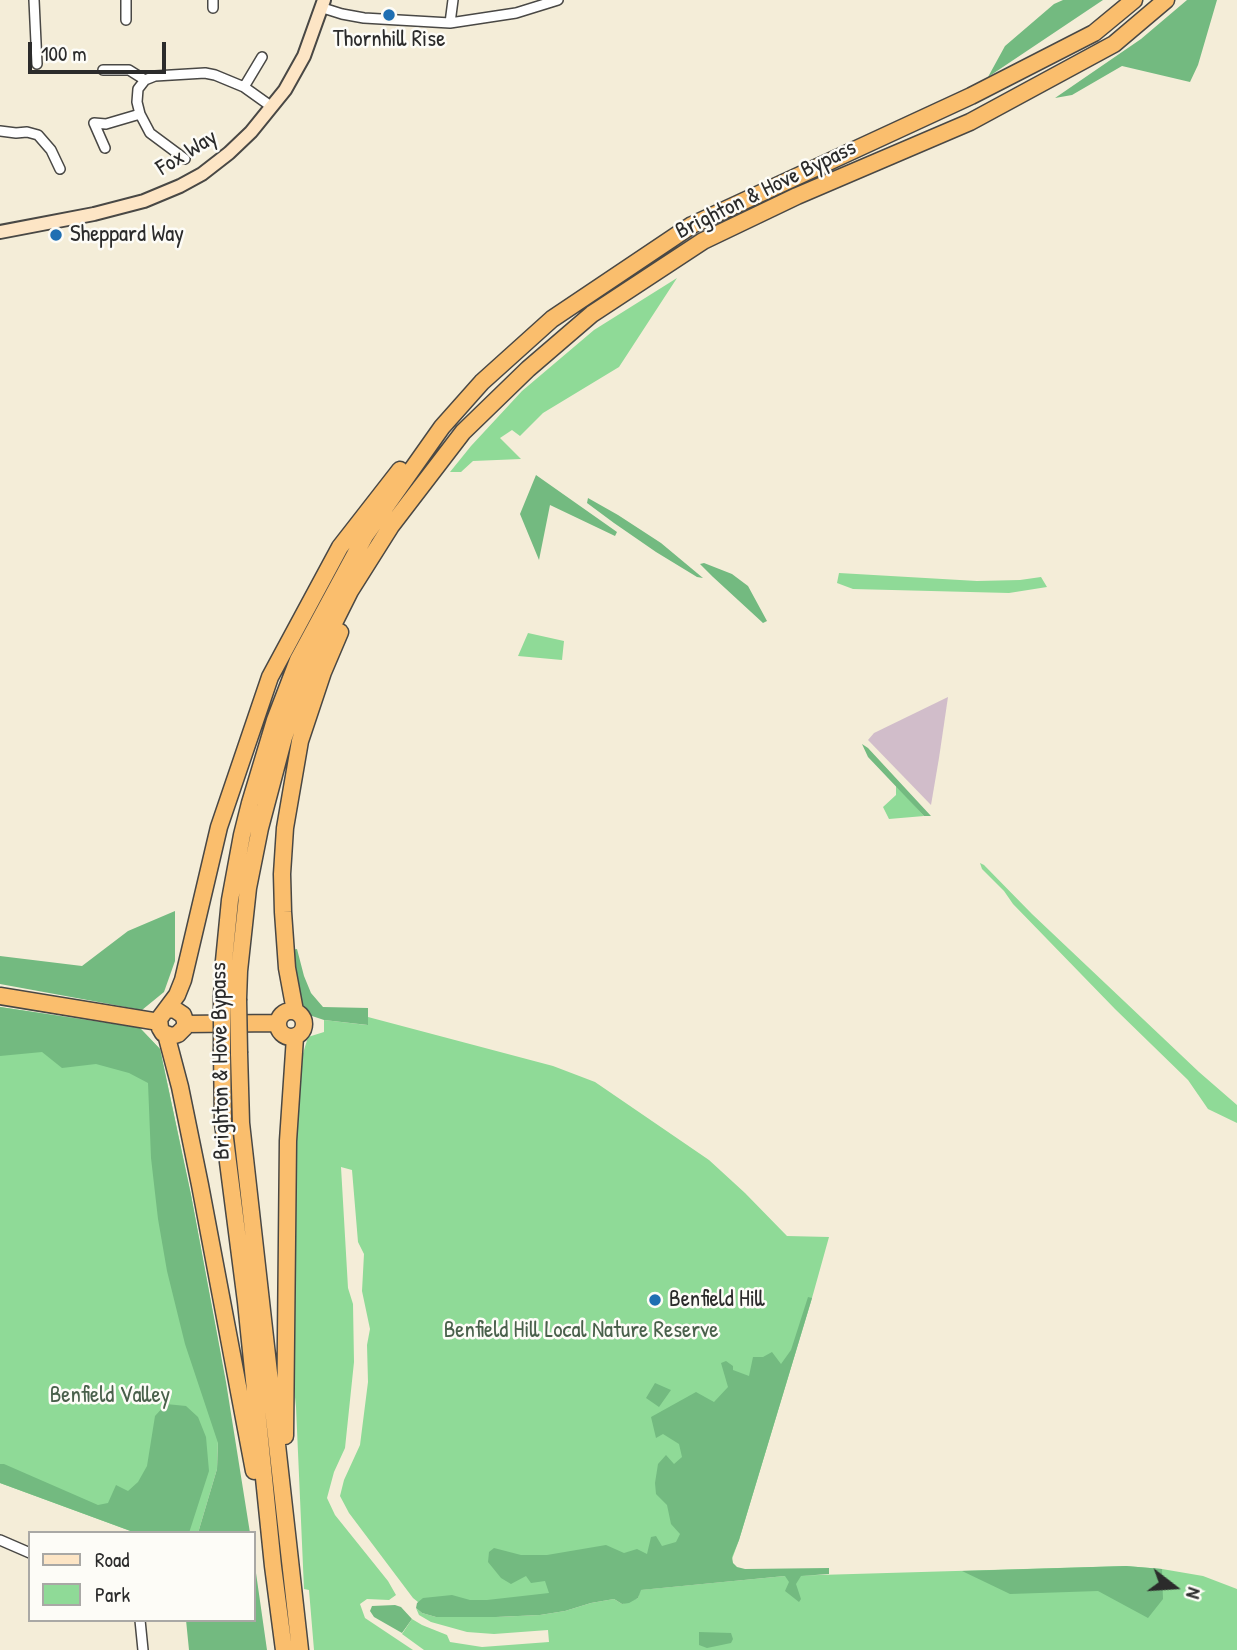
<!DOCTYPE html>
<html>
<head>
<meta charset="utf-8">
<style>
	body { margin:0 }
	#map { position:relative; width:1237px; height:1650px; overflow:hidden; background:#f4edd8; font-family:"Patrick Hand",sans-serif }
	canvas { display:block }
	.legend { position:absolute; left:28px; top:1531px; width:228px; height:91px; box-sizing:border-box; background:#fdfcf7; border:2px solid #a9a8a5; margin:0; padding:9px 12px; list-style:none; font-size:21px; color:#2b2b2b }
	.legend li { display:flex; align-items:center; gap:14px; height:35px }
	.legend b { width:35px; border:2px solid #a9a8a5 }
	.north { position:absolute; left:1139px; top:1552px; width:70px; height:70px; -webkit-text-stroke:5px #fdfcf7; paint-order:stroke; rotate:107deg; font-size:19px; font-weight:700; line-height:28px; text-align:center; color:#2b2b2b }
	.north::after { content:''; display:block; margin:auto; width:24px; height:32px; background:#2b2b2b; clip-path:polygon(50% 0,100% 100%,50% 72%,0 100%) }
	.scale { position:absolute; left:28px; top:42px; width:138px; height:32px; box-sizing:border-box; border:4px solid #2b2b2b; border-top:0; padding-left:9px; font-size:21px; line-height:24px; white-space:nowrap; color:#2b2b2b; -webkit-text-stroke:5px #fdfcf7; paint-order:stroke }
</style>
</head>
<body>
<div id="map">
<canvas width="1237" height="1650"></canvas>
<ul class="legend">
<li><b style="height:9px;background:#fde5c5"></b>Road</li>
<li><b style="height:19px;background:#8fda97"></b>Park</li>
</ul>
<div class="north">N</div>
<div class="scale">100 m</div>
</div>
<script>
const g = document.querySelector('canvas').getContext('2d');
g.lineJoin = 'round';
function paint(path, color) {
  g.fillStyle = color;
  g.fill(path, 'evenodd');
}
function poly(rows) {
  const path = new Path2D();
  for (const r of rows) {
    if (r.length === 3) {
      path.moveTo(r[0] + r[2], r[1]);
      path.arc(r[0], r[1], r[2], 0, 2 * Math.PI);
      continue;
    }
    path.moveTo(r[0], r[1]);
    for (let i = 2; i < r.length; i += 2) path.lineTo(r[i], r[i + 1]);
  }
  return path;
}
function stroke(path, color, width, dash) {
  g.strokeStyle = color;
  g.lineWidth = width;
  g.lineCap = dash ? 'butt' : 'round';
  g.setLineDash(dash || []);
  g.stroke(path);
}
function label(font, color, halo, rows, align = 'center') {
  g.font = font + ' "Patrick Hand",sans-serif';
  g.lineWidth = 5;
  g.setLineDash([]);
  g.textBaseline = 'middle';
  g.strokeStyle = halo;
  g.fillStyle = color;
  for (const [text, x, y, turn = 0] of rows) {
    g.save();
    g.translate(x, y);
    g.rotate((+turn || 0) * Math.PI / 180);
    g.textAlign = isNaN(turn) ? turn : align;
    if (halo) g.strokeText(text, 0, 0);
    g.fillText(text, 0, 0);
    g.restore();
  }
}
paint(poly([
	[948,697,939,758,931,805,868,740,874,733]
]), '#d1bdca');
paint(poly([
	[677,278,619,367,543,413,520,436,512,430,500,438,521,459,473,461,461,472,450,472,471,446,522,391,594,330],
	[839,573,977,581,1020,580,1041,577,1047,587,1009,593,853,589,837,583],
	[528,633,564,641,562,660,518,656],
	[896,785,924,816,889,819,883,807,896,795],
	[980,863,984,865,1032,914,1199,1072,1237,1105,1237,1123,1208,1109,1188,1080,1115,1009,1013,904,1004,891,982,869],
	[0,1007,140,1028,160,1049,191,1195,221,1356,217,1469,198,1533,136,1533,0,1483],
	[368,1017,553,1066,595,1082,709,1160,745,1193,787,1236,829,1237,812,1298,739,1540,725,1578,428,1610,413,1598,349,1513,340,1496,344,1480,360,1445,368,1382,367,1345,370,1329,362,1291,364,1254,358,1242,352,1170,341,1167,348,1288,353,1304,354,1362,345,1448,334,1472,327,1498,335,1515,388,1581,396,1595,389,1600,367,1599,360,1604,365,1618,413,1650,314,1650,309,1590,304,1589,296,1407,290,1348,292,1179,301,1060,308,1037,324,1032,324,1020,367,1025],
	[1126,1566,1162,1569,1203,1576,1237,1589,1237,1650,424,1650,402,1634,412,1619,422,1625,447,1635,450,1642,482,1647,549,1642,548,1630,494,1634,467,1632,431,1622,419,1615,416,1608,422,1613,436,1617,496,1617,540,1615,565,1611,591,1603,614,1599,622,1604,638,1598,640,1590,785,1576]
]), '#8fda97');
paint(poly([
	[1063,0,1103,0,988,77,1005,46,1054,4],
	[1187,0,1217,0,1198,65,1190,82,1122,66,1072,95,1055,98,1141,39],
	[536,475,617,532,615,536,550,505,539,560,520,514],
	[588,498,618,515,661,543,703,578,697,577,656,552,614,523,587,503],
	[704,563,732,574,748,586,767,621,763,623,713,577,700,564],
	[862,744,868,748,931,816,924,816,868,757],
	[175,911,175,961,164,992,142,1010,0,984,0,956,82,966,128,931],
	[297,949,304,976,311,993,323,1007,368,1008,368,1025,324,1020,309,1015,298,997,289,950],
	[0,1007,140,1028,160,1049,191,1195,226,1382,250,1533,198,1533,217,1469,218,1443,185,1344,167,1271,158,1219,151,1158,148,1083,129,1073,96,1064,62,1068,42,1052,0,1056],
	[808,1297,812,1298,739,1540,732,1557,733,1563,737,1567,745,1569,829,1568,829,1574,801,1576,796,1584,801,1599,799,1602,785,1591,789,1582,785,1576,641,1590,638,1598,629,1603,622,1604,614,1599,591,1603,565,1611,540,1615,496,1617,436,1617,422,1613,416,1608,417,1603,423,1598,452,1595,470,1600,487,1600,549,1593,545,1581,531,1583,526,1576,511,1584,501,1578,488,1562,489,1552,494,1548,521,1555,547,1555,606,1545,624,1553,637,1549,647,1554,651,1537,656,1536,662,1546,676,1542,680,1534,671,1524,667,1505,656,1494,655,1483,658,1464,666,1455,674,1464,682,1457,679,1444,663,1434,656,1438,651,1417,696,1392,714,1402,728,1387,721,1363,726,1361,733,1366,733,1370,749,1376,753,1357,763,1357,772,1352,781,1364,791,1350],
	[655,1383,671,1390,659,1407,646,1398],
	[166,1404,186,1406,198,1417,206,1437,209,1471,189,1533,136,1533,0,1483,0,1464,4,1464,98,1505,108,1503,116,1485,128,1491,138,1482,147,1466,155,1416],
	[254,1559,267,1650,189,1650,186,1620,254,1620],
	[1126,1566,1162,1569,1163,1599,1148,1618,1098,1591,1010,1594,962,1571],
	[395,1605,401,1607,412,1619,402,1633,374,1617,370,1611,372,1606],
	[699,1632,731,1633,733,1639,731,1643,707,1648,699,1645]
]), '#73ba80');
const street = poly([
	[34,0,37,64],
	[126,0,126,20],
	[213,0,213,8],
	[323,8,342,14,364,18,450,23,516,13,558,0],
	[450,23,453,0],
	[103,70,129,70,145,80],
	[244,87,262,57],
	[140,114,150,133,185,159],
	[0,131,16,133,27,132,38,135,51,150,60,169],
	[105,148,94,123,106,124,140,114,137,102,138,89,145,80,155,76,205,73,215,75,244,87,272,107],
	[0,1540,30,1553],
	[140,1620,143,1650]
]);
const secondary = poly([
	[0,232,94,214,144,201,180,186,202,174,229,153,251,132,285,90,304,56,324,0]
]);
const highway = poly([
	[0,996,159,1022],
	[222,996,224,961,230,900,242,835,250,803,275,720,298,660,365,536,442,427,482,382,552,319,692,225,971,96,1094,33,1134,0],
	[238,999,239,971,248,888,260,828,284,737,310,671,350,591,391,526,463,432,528,369,592,314,703,241,797,196,970,122,1114,44,1166,0],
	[166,1010,174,1009,183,1015,185,1021,185,1027,178,1034,172,1036,163,1033,160,1028,159,1019,177,995,183,980,219,827,270,677,340,547,400,470],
	[291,1024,13],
	[295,1011,287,968,283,912,282,874,285,828,300,741,323,672,340,632],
	[185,1024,277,1023],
	[166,1034,180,1087,200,1185,254,1471],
	[222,1051,223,1123,246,1302,273,1566,284,1650],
	[239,1053,241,1123,300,1650],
	[285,1436,288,1141,295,1037]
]);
stroke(street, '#494845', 12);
stroke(secondary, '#494845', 16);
stroke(highway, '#494845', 19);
stroke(street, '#fff', 9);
stroke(secondary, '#fde5c5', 12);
stroke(highway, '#fabe6d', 16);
const highwayBridge = poly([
	[222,996,222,1051],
	[238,999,239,1053]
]);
stroke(highwayBridge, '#494845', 19, []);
stroke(highwayBridge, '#fabe6d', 16);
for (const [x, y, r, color] of [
	[389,15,7,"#1f6fb2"],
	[56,235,7,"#1f6fb2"],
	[655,1300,7,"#1f6fb2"]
]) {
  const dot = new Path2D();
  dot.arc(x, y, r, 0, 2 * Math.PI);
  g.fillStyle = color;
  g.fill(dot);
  stroke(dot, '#fdfcf7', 2.5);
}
label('23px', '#2b2b2b', '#fdfcf7', [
	["Thornhill Rise",389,40,"center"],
	["Sheppard Way",70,235],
	["Benfield Hill",669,1300]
], 'left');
label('23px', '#2b2b2b', '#fdfcf7', [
	["Fox Way",187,153,-32],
	["Brighton & Hove Bypass",766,190,-26],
	["Brighton & Hove Bypass",221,1061,-91]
]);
label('23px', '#49604b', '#fdfcf7', [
	["Benfield Hill Local Nature Reserve",581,1331],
	["Benfield Valley",110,1396]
]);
</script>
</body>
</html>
